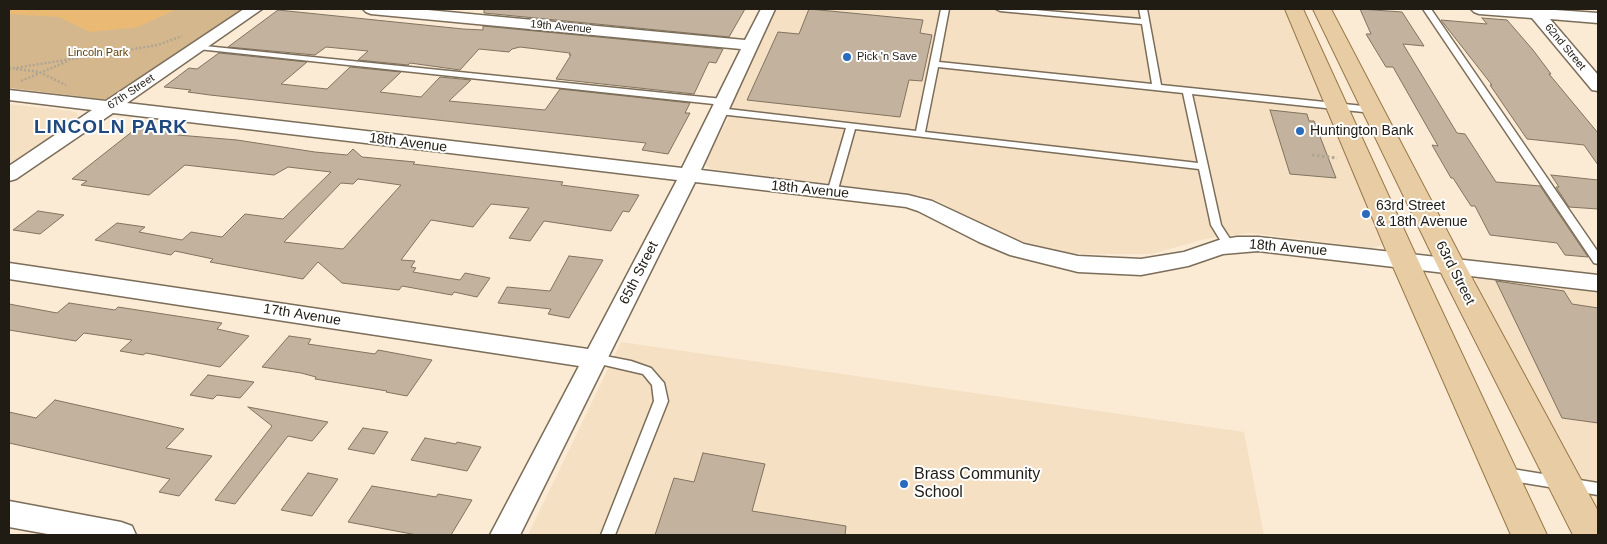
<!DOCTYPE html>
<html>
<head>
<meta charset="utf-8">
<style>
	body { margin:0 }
	#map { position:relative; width:1607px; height:544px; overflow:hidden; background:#fbebd4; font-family:Arial,sans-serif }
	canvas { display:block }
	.frame { position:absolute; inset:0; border:10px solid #201b13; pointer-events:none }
</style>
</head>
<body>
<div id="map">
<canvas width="1607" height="544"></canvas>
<div class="frame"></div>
</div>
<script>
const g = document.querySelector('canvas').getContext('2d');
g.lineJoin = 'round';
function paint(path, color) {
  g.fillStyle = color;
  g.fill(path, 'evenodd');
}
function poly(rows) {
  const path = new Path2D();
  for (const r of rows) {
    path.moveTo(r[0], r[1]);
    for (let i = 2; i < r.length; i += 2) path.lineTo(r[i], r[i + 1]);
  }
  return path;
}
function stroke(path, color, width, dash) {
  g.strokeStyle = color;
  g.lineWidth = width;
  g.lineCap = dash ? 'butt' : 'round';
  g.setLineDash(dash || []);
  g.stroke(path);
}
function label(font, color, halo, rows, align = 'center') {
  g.font = font + ' Arial,sans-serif';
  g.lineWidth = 4;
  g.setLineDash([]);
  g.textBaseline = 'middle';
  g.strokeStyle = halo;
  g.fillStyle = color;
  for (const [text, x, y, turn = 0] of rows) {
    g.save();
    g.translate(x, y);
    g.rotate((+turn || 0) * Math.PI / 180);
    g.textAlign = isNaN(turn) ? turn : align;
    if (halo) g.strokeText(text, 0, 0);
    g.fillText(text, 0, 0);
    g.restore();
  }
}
paint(poly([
	[768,9,1285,9,1385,240,1383,245,1372,248,1250,233,1205,239,1152,254,1085,254,1062,252,1014,239,986,228,940,202,924,196,711,169,705,164,706,160,730,115,718,113],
	[9,104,70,111,77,113,78,116,70,124,9,164],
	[1480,278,1598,291,1598,517,1476,287,1475,280],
	[621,342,1244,432,1264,535,528,535]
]), '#f5e0c3');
paint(poly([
	[9,9,244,9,110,100,9,88]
]), '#d5b78d');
paint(poly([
	[9,9,177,9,138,27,90,32,59,17,9,14]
]), '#eaba75');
const building = poly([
	[484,9,745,9,729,37,484,13,484,9],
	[809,9,923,20,920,33,932,35,922,81,909,80,900,117,747,100,778,32,799,34,809,9],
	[1360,9,1402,12,1424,46,1403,44,1457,133,1465,134,1496,182,1540,186,1588,257,1565,255,1557,243,1490,235,1475,206,1471,206,1453,178,1451,178,1432,145,1438,146,1393,67,1386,67,1366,34,1371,34,1360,9],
	[278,10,463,29,483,30,483,26,723,49,716,63,709,62,694,94,556,79,571,55,569,55,570,53,520,47,512,49,509,52,479,49,460,70,410,63,408,65,358,60,368,51,326,47,315,55,228,47,278,10],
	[1482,18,1507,20,1533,50,1551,74,1549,74,1598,133,1598,165,1584,145,1527,139,1490,85,1492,85,1441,20,1487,24,1482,18],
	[219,53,307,62,281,84,327,89,350,67,401,72,380,92,421,97,440,77,471,80,449,101,545,110,560,89,690,103,685,113,690,113,668,154,642,150,646,143,210,95,188,92,191,90,164,87,189,68,197,69,219,53],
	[1270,110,1307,114,1309,121,1314,121,1336,178,1290,174,1270,110],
	[138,127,177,132,174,134,178,135,237,140,315,152,347,155,353,149,362,157,415,162,413,164,563,182,561,185,639,195,629,212,623,211,611,231,544,221,530,241,509,238,529,208,491,204,473,227,431,220,401,260,415,261,411,267,416,268,413,272,460,280,465,273,490,278,477,297,454,292,452,295,402,286,399,290,342,283,318,262,303,279,210,262,213,259,175,251,171,255,95,240,117,223,145,227,139,232,182,240,191,232,222,237,245,214,283,219,331,172,288,167,274,175,185,165,149,195,81,185,87,181,72,179,138,127],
	[358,179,401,185,343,249,284,242,341,183,353,184,358,179],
	[1551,175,1598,180,1598,209,1569,207,1556,187,1559,187,1551,175],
	[38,211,64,215,40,234,13,230,38,211],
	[569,256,603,260,569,318,548,314,551,309,498,303,507,287,550,291,569,256],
	[1496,281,1564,291,1572,304,1598,308,1598,423,1562,418,1496,281],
	[69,303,115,310,118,307,222,323,217,329,249,336,220,367,146,353,143,355,120,351,132,340,84,333,76,341,9,330,9,304,57,313,69,303],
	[289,336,311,339,308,344,375,354,378,350,432,360,407,396,386,392,387,391,315,379,316,377,301,373,262,367,289,336],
	[208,375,254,382,240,398,217,395,213,399,190,395,208,375],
	[55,400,184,429,166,448,212,456,179,496,159,492,170,479,9,443,9,412,36,418,55,400],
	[248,407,328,422,312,441,288,436,235,504,215,500,272,426,248,407],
	[363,428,388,432,374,454,348,449,363,428],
	[425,438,456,444,457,442,481,447,467,471,411,460,425,438],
	[703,453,765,464,752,511,846,526,845,535,655,535,674,478,694,482,703,453],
	[308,473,338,479,312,516,281,510,308,473],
	[372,486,436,497,438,494,472,500,451,535,417,535,348,522,372,486]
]);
paint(building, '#c3b39e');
stroke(building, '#81735f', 1);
const lane = poly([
	[941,9,949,9,939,62,1152,84,1142,24,1000,11,996,9,1023,9,1141,19,1139,9,1147,9,1161,85,1373,107,1378,110,1373,113,1192,94,1221,225,1234,245,1229,249,1225,248,1211,225,1199,169,855,129,837,193,832,196,827,193,846,128,719,114,714,111,719,108,916,131,941,9],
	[938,67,1183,93,1198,163,925,132,938,67],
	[1423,9,1431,9,1598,252,1598,264,1594,263,1423,9],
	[195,45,723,99,727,102,723,105,198,49,195,49,195,45],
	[595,354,631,361,651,368,664,383,668,401,615,535,601,535,654,401,652,385,643,374,591,362,589,359,591,356,595,354],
	[1506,468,1598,483,1598,495,1506,480,1501,478,1499,474,1501,470,1506,468]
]);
const street = poly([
	[244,9,262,9,127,103,682,168,741,49,371,14,366,12,363,9,417,9,745,40,761,9,775,9,701,170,908,195,932,201,1024,244,1078,256,1141,259,1184,252,1219,240,1237,237,1258,237,1598,275,1598,291,1258,251,1223,254,1188,266,1141,275,1078,272,1010,255,979,242,918,211,906,207,695,182,520,535,490,535,579,366,9,279,9,263,588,349,677,180,113,113,16,179,9,181,9,166,92,110,9,100,9,90,106,101,244,9],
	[1471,9,1541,9,1598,13,1598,23,1550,19,1598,75,1598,91,1592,90,1532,18,1479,14,1474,12,1471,9],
	[9,501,121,522,132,526,136,535,53,535,9,527,9,501]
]);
const primary = poly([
	[1285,9,1303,9,1418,260,1547,535,1511,535,1390,260,1285,9],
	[1313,9,1331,9,1465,265,1598,511,1598,535,1573,535,1437,265,1313,9]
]);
stroke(lane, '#7b6d59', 3);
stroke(street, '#7b6d59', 3);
stroke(primary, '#987849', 2);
stroke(poly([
	[9,69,158,45,182,36],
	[16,69,39,72,66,85],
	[21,81,68,61]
]), '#b0a492', 2.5, [2, 2]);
stroke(poly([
	[1312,155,1337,158]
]), '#b0a492', 3, [2.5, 2.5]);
paint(lane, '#fff');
paint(street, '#fff');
paint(primary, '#e8cca3');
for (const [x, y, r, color] of [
	[847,57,5,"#296bbc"],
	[1300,131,5,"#296bbc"],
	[1366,214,5,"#296bbc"],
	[904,484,5,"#296bbc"]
]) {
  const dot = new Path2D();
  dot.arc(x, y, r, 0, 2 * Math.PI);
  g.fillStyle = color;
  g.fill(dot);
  stroke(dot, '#fff', 2);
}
label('11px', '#201b13', '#fff', [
	["19th Avenue",561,27,5],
	["62nd Street",1565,47,50],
	["67th Street",131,92,-34]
]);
label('11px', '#5e3e05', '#fff', [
	["Lincoln Park",98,53]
]);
label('11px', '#201b13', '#fff', [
	["Pick 'n Save",857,57]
], 'left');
label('14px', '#201b13', '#fff', [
	["Huntington Bank",1310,131],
	["63rd Street",1376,206],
	["& 18th Avenue",1376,222]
], 'left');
label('14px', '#201b13', '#fff', [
	["18th Avenue",408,143,7],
	["18th Avenue",810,190,6],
	["18th Avenue",1288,248,5],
	["65th Street",639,273,-63],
	["63rd Street",1455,273,63],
	["17th Avenue",302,315,9]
]);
label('16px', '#201b13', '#fff', [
	["Brass Community",914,475],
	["School",914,493]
], 'left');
g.letterSpacing = '1px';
label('bold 19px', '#204a7e', '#fff', [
	["LINCOLN PARK",111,128]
]);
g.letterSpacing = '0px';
</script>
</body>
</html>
